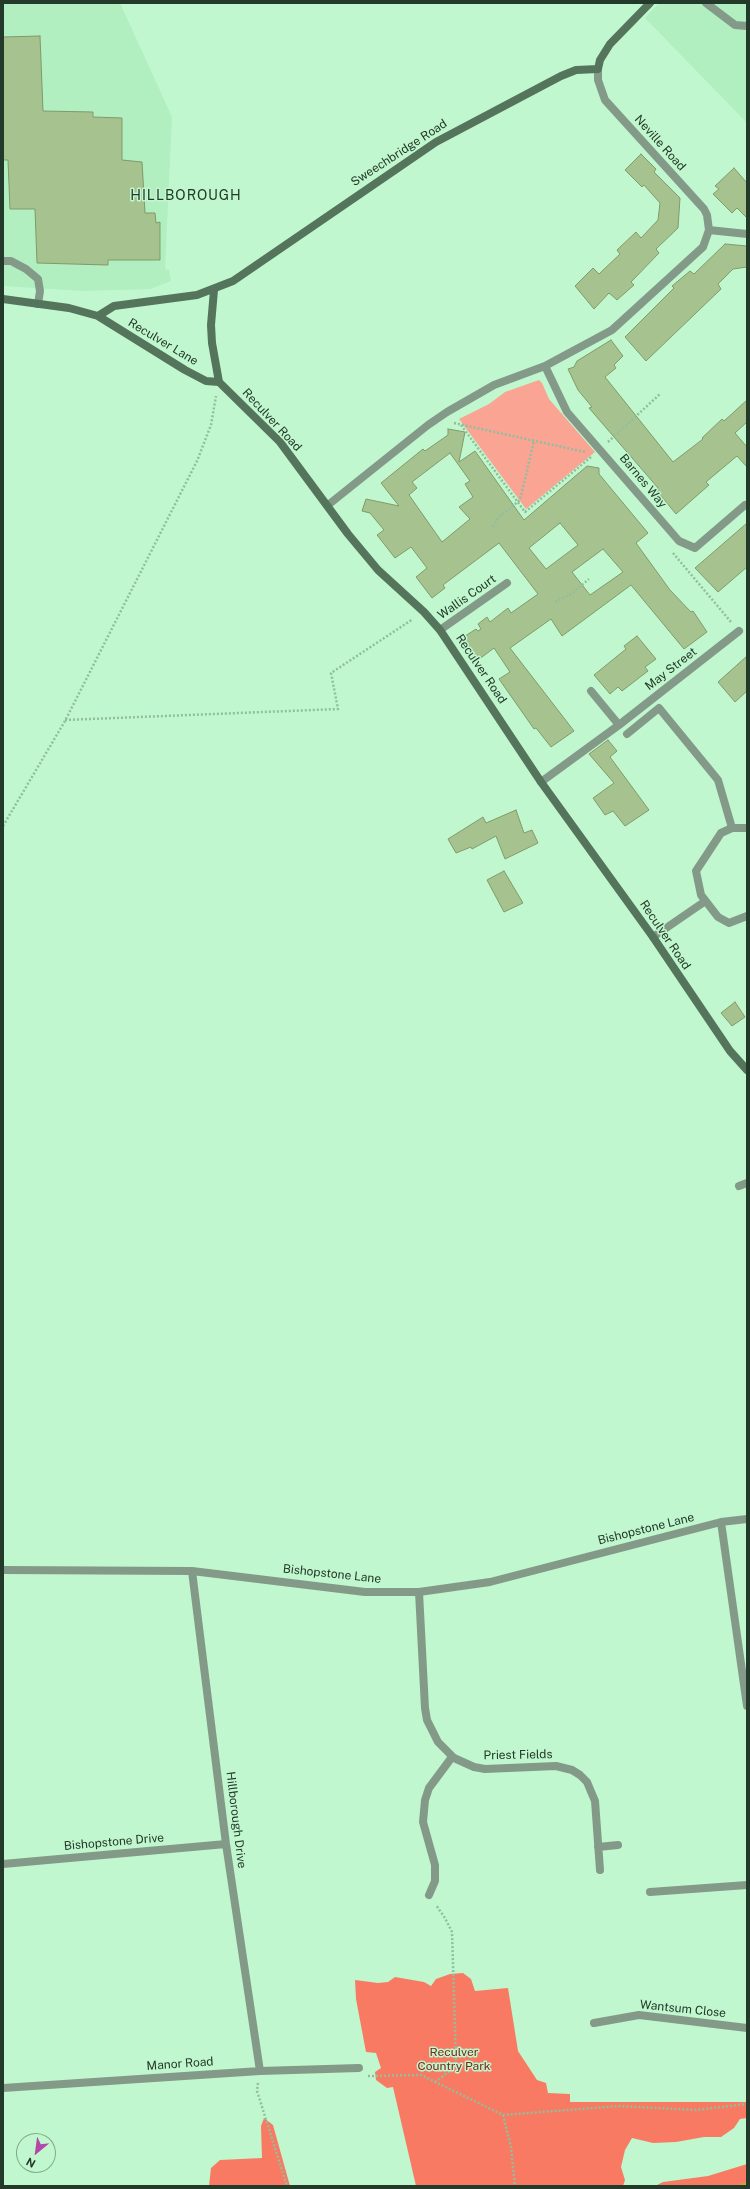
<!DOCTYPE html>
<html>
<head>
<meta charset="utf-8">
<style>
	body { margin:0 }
	#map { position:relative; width:750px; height:2189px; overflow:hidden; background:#c1f7ce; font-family:"Public Sans",sans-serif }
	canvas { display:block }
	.frame { position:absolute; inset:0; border:4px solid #233929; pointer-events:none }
	.north { position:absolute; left:16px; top:2133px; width:40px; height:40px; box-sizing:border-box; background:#c1f7ce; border:1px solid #82ab8c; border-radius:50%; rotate:209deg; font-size:11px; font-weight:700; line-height:16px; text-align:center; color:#233929 }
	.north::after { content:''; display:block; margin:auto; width:14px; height:18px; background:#b448a9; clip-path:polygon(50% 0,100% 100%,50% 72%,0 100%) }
</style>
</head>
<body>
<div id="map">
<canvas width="750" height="2189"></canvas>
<div class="frame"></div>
<div class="north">N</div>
</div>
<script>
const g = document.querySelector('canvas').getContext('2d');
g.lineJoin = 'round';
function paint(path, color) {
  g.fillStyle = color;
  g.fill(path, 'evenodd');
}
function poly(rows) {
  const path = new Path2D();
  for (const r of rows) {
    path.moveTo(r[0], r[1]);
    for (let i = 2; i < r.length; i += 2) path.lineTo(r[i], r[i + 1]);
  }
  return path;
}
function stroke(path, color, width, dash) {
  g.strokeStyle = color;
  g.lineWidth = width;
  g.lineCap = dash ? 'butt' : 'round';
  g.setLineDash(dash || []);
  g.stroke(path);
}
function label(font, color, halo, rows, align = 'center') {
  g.font = font + ' "Public Sans",sans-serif';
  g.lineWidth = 3;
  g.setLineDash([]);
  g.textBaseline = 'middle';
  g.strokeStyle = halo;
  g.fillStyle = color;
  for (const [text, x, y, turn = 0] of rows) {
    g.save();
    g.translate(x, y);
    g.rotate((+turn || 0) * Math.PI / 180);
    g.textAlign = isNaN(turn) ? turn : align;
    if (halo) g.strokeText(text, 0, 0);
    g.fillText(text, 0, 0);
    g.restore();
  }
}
paint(poly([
	[3,3,120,3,172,117,165,269,169,270,171,281,150,289,82,291,3,286],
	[659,3,747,3,747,123,645,18]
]), '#b1eec0');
paint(poly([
	[539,380,542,383,549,399,595,452,526,509,459,419,489,404,505,392]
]), '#faa493');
paint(poly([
	[463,1973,471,1979,475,1991,508,1988,518,2051,537,2080,546,2083,548,2093,570,2094,570,2102,747,2102,747,2118,740,2119,734,2128,721,2137,704,2137,676,2142,653,2143,632,2138,625,2150,621,2167,625,2180,623,2186,416,2186,393,2087,387,2088,376,2080,375,2072,381,2068,376,2053,366,2052,356,1999,355,1980,378,1983,388,1982,395,1977,424,1982,431,1986,436,1979,450,1974],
	[264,2118,273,2125,290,2186,209,2186,211,2168,220,2160,262,2158,261,2126],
	[747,2164,747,2186,655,2186,663,2182,708,2176]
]), '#f97a63');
stroke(poly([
	[742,2186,747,2185]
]), '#c8a83d', 5);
const building = poly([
	[40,36,43,111,93,112,93,117,122,118,122,160,142,162,145,213,155,213,156,223,160,222,160,260,108,260,108,265,37,263,35,209,10,209,8,160,3,160,3,37,40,36],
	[641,154,656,169,654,172,680,198,678,228,656,249,659,253,631,282,634,285,617,300,609,293,594,309,575,286,593,268,599,274,620,254,617,250,636,232,641,238,658,220,660,203,644,185,642,187,625,170,641,154],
	[734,168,747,183,747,218,737,208,732,213,713,194,719,189,715,186,734,168],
	[725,244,747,246,747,267,733,269,718,284,721,289,646,361,625,337,674,288,672,286,690,271,694,274,725,244],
	[611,340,623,356,614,365,616,368,605,377,673,462,703,439,702,438,722,419,724,421,747,400,747,422,735,433,747,447,747,467,737,456,706,482,709,485,676,514,656,490,658,488,589,408,592,407,578,390,568,369,574,367,577,361,611,340],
	[448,429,465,432,459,462,475,451,524,520,587,466,599,468,599,474,648,533,636,543,670,590,691,612,693,611,707,632,684,649,631,585,562,636,551,619,510,648,574,731,551,747,536,728,534,729,499,679,510,672,494,648,478,660,462,638,476,629,478,631,481,629,478,624,487,617,490,622,508,608,511,613,538,594,499,543,443,585,445,588,432,598,416,577,427,568,411,547,395,558,377,535,384,530,370,513,362,511,366,499,399,506,381,483,423,449,425,451,448,435,448,429],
	[450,453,470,481,465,484,473,497,459,507,470,519,442,542,409,495,417,488,412,482,450,453],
	[560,523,578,545,546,569,529,548,560,523],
	[603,549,623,572,590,595,572,572,603,549],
	[747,523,747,567,718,592,695,568,747,523],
	[637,636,656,659,645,667,648,671,622,691,618,687,610,694,594,675,626,649,624,646,637,636],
	[747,656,747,691,735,702,718,682,747,656],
	[608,740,617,751,610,757,649,810,625,826,613,811,605,815,593,798,614,783,589,754,608,740],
	[516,810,524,833,532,830,538,843,505,859,496,836,472,849,471,847,456,853,448,839,483,817,486,823,516,810],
	[504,871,523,903,504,912,487,880,504,871],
	[735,1002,745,1017,732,1026,721,1013,735,1002]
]);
paint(building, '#a6c38f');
stroke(building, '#7f9b69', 1);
stroke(poly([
	[454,423,585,452],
	[461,425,525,512,591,457],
	[608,442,660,394],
	[493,527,499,517,520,500,534,441],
	[673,553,731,622],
	[555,602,571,594,589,579],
	[65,720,338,709,331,673,413,619],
	[3,826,65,721,197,461,211,425,216,396],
	[368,2076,421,2075,503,2115,619,2106,696,2110,747,2104],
	[435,2082,455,2067,456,2062,452,1932,445,1918,436,1905],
	[258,2083,257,2091,287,2186],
	[503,2115,511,2147,515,2186]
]), '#91be9c', 2.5, [2, 2]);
stroke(poly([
	[706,3,735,25,747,26],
	[3,261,11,261,26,269,38,279,40,291,38,304],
	[739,1186,747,1183],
	[650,1892,747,1885]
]), '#849a89', 8);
stroke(poly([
	[709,230,747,234],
	[545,366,567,412,679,541,695,548,745,505],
	[328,505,428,425,447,412,494,385,545,366,612,330,703,247,709,230,707,215,704,209,605,100,598,80,598,69],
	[440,630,507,583],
	[591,691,619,725],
	[627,734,659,708,718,780,732,828],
	[541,782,619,725,739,631],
	[747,828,732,828,721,833,696,871,701,895,718,917,729,923,747,916],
	[653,937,704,902],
	[721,1522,747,1706],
	[3,1570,192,1571,365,1592,419,1592,490,1582,721,1522,747,1519],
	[192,1571,226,1844,260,2071],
	[419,1592,425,1708,427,1720,438,1742,454,1758,474,1767,485,1769,556,1766,572,1770,580,1775,587,1782,595,1801,600,1870],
	[598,1847,618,1845],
	[3,1864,226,1844],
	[429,1895,435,1881,435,1865,423,1822,425,1800,429,1788,452,1757],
	[594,2023,639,2015,747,2028],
	[3,2088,260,2071,359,2068]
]), '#849a89', 8);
stroke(poly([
	[214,290,211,325,212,343,219,382,280,442,348,534,378,570,424,612,440,630,541,782,653,937,730,1051,747,1070],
	[3,299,69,308,98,316,185,370,206,381,219,382],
	[98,316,114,306,197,295,233,281,436,142,561,76,576,70,598,69,600,60,610,44,650,3]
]), '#54745c', 8);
label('12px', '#233929', '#c1f7ce', [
	["Neville Road",660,143,48],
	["Sweechbridge Road",399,153,-33],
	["Reculver Lane",163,342,31],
	["Reculver Road",272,420,47],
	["Barnes Way",643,481,50],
	["Wallis Court",467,597,-35],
	["Reculver Road",481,669,56],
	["May Street",671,669,-38],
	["Reculver Road",665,935,56],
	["Bishopstone Lane",646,1529,-14],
	["Bishopstone Lane",332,1574,6],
	["Priest Fields",518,1755,-1],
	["Hillborough Drive",236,1820,83],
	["Bishopstone Drive",114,1842,-5],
	["Wantsum Close",683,2009,6],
	["Manor Road",180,2064,-4]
]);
label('12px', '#752619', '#c1f7ce', [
	["Reculver",454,2052],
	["Country Park",454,2066]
]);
g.letterSpacing = '1px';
label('14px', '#233929', '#c1f7ce', [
	["HILLBOROUGH",186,196]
]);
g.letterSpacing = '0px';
</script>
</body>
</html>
